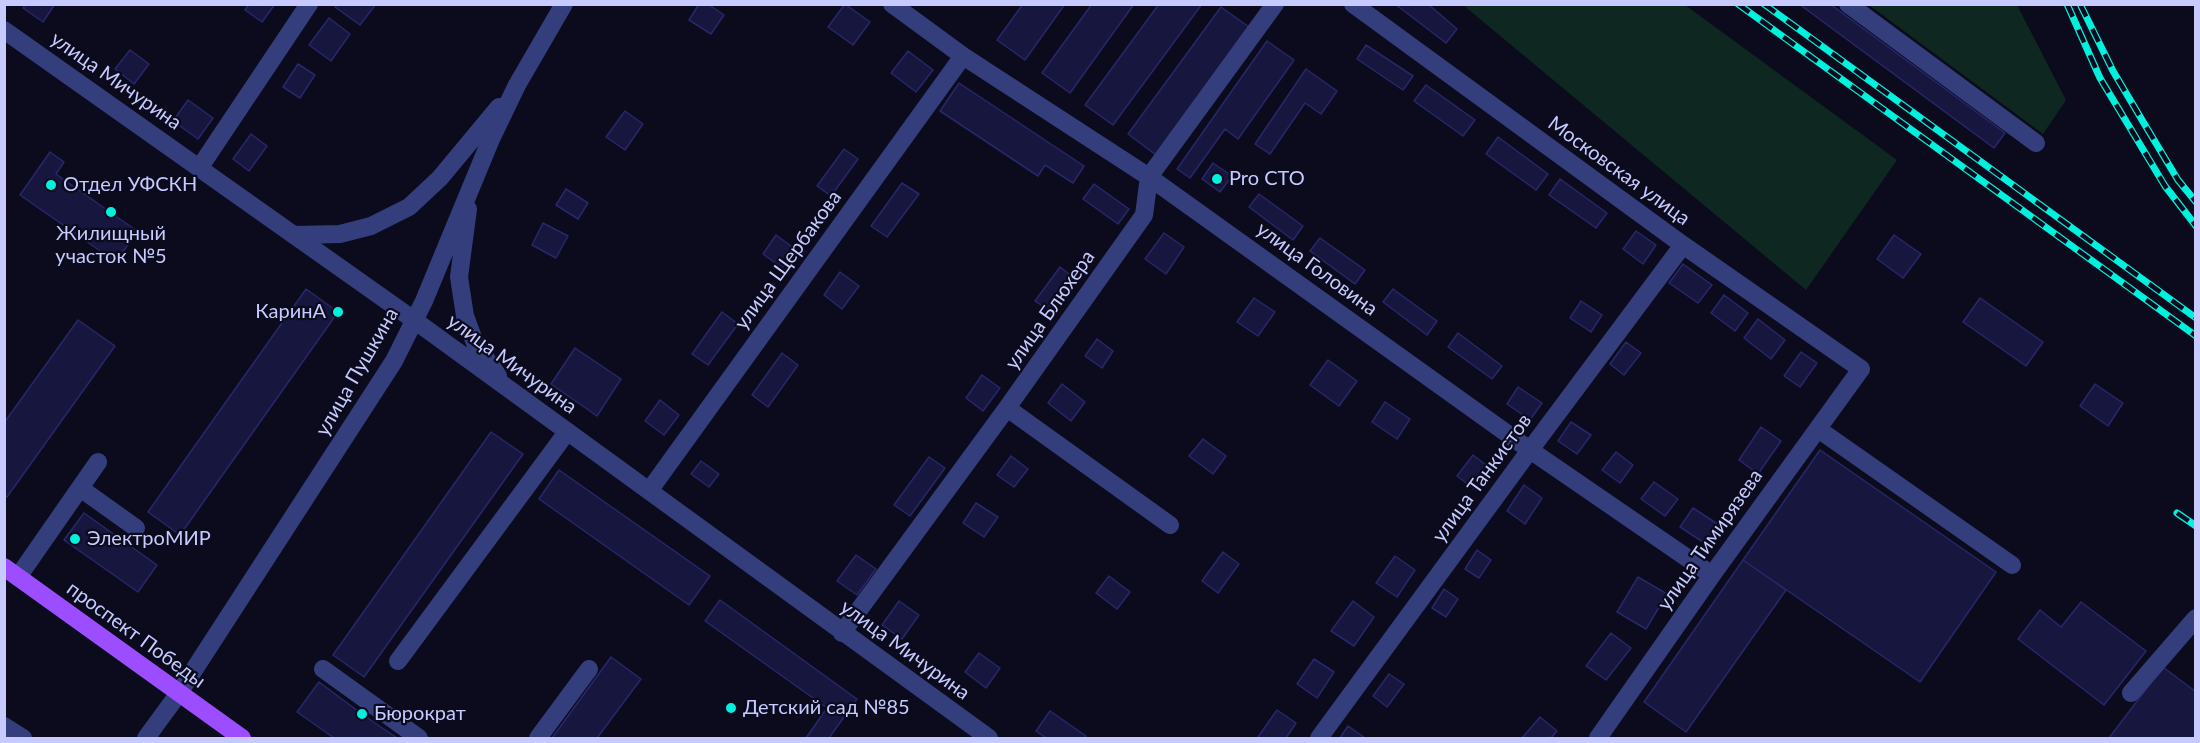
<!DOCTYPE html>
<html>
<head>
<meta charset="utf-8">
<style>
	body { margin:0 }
	#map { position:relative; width:2200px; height:743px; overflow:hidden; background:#0b0b1d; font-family:Lato,sans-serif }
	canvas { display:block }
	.frame { position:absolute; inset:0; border:6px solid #c6caff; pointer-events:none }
</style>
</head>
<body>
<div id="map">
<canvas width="2200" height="743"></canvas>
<div class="frame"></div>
</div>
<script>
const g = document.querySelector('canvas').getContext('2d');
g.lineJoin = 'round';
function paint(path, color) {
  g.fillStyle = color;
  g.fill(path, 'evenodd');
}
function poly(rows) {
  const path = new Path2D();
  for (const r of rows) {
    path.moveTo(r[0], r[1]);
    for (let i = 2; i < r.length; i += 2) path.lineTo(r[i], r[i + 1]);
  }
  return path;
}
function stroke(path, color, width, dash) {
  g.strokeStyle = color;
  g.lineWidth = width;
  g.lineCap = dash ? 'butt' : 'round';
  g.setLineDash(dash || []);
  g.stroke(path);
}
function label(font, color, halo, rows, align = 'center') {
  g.font = font + ' Lato,sans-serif';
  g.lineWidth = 4.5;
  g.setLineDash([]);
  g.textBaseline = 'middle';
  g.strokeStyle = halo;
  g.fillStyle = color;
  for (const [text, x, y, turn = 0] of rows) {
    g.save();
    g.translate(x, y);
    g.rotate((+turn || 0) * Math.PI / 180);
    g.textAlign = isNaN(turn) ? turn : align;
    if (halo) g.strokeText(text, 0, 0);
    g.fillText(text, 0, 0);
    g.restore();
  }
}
paint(poly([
	[1463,5,1685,5,1897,160,1806,290],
	[1869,5,2017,5,2066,100,2043,134]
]), '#0e2721');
const building = poly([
	[26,4,55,4,43,22,23,8,26,4],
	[249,4,275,4,262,22,245,10,249,4],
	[337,4,376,4,360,25,335,7,337,4],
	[699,4,708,4,724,15,711,34,689,20,699,4],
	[845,4,870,22,853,45,828,27,845,4],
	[1023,4,1065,4,1025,60,997,40,1023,4],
	[1092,4,1134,4,1070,93,1042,73,1092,4],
	[1159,4,1202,4,1113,125,1085,105,1159,4],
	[1395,4,1428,4,1457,29,1446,43,1395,4],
	[1799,4,1830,4,2005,133,1994,148,1799,4],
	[1221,7,1249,27,1156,155,1128,134,1221,7],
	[329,18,350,34,331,61,309,45,329,18],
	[1267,41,1294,60,1238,139,1225,129,1190,178,1177,169,1267,41],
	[1366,45,1413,76,1403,90,1357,59,1366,45],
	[130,50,149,64,134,84,115,69,130,50],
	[908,51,933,70,916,92,891,73,908,51],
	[298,64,315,75,300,98,283,87,298,64],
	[1306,69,1337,91,1321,114,1305,103,1270,154,1255,144,1306,69],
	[959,83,1084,166,1073,183,1045,165,1038,176,940,111,959,83],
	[1426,85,1475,120,1463,136,1414,101,1426,85],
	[188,100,213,118,198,139,173,121,188,100],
	[625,111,643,124,625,150,606,137,625,111],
	[251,134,267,146,249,171,233,159,251,134],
	[1498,137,1548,174,1536,190,1486,154,1498,137],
	[844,149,858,159,831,196,817,186,844,149],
	[50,152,64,162,56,174,137,231,116,262,20,195,50,152],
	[1213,163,1232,176,1220,192,1202,179,1213,163],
	[1560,179,1607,213,1596,228,1549,195,1560,179],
	[902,183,919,194,887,237,871,226,902,183],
	[1094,184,1129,209,1118,224,1083,199,1094,184],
	[566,189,588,203,578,219,556,205,566,189],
	[1259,194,1303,226,1293,240,1249,207,1259,194],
	[543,223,568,236,556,258,532,245,543,223],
	[1636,231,1656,245,1643,264,1623,249,1636,231],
	[1164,233,1184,247,1166,274,1145,259,1164,233],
	[776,235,795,249,782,268,763,254,776,235],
	[1894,235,1921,254,1903,278,1877,259,1894,235],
	[1320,238,1365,270,1355,284,1310,251,1320,238],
	[1683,264,1712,285,1698,303,1669,283,1683,264],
	[1060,267,1077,280,1053,313,1035,301,1060,267],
	[840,272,859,286,842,309,824,295,840,272],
	[306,289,338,312,180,535,148,512,306,289],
	[1393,289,1437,321,1427,335,1383,302,1393,289],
	[1724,295,1748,313,1735,331,1711,313,1724,295],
	[1254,298,1275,312,1258,336,1237,322,1254,298],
	[1980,298,2043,342,2026,366,1963,322,1980,298],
	[1581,301,1602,315,1591,332,1570,318,1581,301],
	[722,312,738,324,708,365,692,354,722,312],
	[1758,319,1785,340,1771,359,1744,338,1758,319],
	[78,320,115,346,7,497,4,495,4,423,78,320],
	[1458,333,1502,366,1492,379,1448,347,1458,333],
	[1097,339,1113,351,1102,368,1085,356,1097,339],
	[1626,342,1641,353,1624,375,1610,364,1626,342],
	[575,348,621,379,597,416,551,384,575,348],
	[1801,352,1817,363,1800,387,1784,376,1801,352],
	[782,353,798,365,768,407,752,395,782,353],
	[1328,360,1357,381,1339,406,1310,385,1328,360],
	[982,375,1000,388,983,411,966,398,982,375],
	[1062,384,1085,402,1071,421,1048,403,1062,384],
	[2095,384,2123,403,2108,426,2080,406,2095,384],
	[1518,387,1542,403,1530,420,1507,404,1518,387],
	[660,400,679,415,664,435,645,421,660,400],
	[1385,402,1410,419,1397,439,1372,422,1385,402],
	[1571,422,1591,435,1577,454,1558,441,1571,422],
	[1761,427,1781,441,1758,474,1739,460,1761,427],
	[491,432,523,454,364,677,333,655,491,432],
	[1203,439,1226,456,1213,474,1189,456,1203,439],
	[1820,450,1996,572,1920,682,1743,560,1820,450],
	[1616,452,1633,465,1620,483,1602,470,1616,452],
	[1473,455,1490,468,1474,489,1457,476,1473,455],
	[1011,456,1028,469,1014,487,997,475,1011,456],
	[929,457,945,468,910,516,894,505,929,457],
	[701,461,719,474,709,487,691,474,701,461],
	[559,470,710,576,689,605,539,499,559,470],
	[1654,482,1678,499,1665,516,1641,499,1654,482],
	[1524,485,1542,498,1525,524,1507,511,1524,485],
	[976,503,998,517,984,537,963,523,976,503],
	[1693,508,1719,525,1706,544,1680,527,1693,508],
	[84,513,157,565,138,592,64,540,84,513],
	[1477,550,1491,560,1479,578,1465,569,1477,550],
	[1223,552,1239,564,1218,593,1202,581,1223,552],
	[856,555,876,569,857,595,837,581,856,555],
	[1395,556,1415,570,1397,597,1376,583,1395,556],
	[1743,560,1786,590,1686,732,1644,702,1743,560],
	[1109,576,1130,592,1117,609,1096,593,1109,576],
	[1638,577,1667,594,1646,629,1617,612,1638,577],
	[1444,589,1458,599,1446,617,1432,608,1444,589],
	[720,600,857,699,829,738,806,738,827,708,705,621,720,600],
	[899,601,919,615,902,639,882,625,899,601],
	[1353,601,1374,617,1354,646,1331,631,1353,601],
	[2081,602,2146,651,2104,705,2018,639,2040,610,2061,627,2081,602],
	[1611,633,1631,648,1606,680,1586,666,1611,633],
	[979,653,1000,668,986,688,965,672,979,653],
	[611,657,641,679,597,738,552,738,611,657],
	[1314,659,1334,672,1317,698,1297,684,1314,659],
	[2163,667,2196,692,2196,738,2109,738,2163,667],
	[1389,674,1404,684,1387,707,1373,696,1389,674],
	[319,682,362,714,397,738,334,738,297,712,319,682],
	[1277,710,1296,723,1286,738,1259,738,1258,737,1277,710],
	[1050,711,1086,736,1084,738,1046,738,1036,731,1050,711],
	[1540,717,1557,731,1551,738,1522,738,1540,717],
	[1348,726,1365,738,1340,738,1348,726]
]);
paint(building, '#17163e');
stroke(building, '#28276b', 1.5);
stroke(poly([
	[892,4,963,56,1149,177,1530,450,1712,575],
	[1353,4,1683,245,1861,369,1712,575,1598,738],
	[1848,4,2036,143],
	[4,30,414,320,989,738],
	[200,167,309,4],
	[468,209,459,277,465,316,475,343,498,376],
	[294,235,340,234,371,226,409,207,440,178,499,107],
	[1007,408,1170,525],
	[1818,429,2012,565],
	[80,488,136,528],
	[649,491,963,56],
	[18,577,98,462],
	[842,633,1007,408,1144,215,1149,177,1275,4],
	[398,661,567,432],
	[323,669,419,738],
	[2131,693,2196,618],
	[4,726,23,738],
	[146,738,179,693,394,361,424,301,491,139,517,85,564,4],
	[538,738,589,669],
	[1319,738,1530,450,1683,245]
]), '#343e7d', 18);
stroke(poly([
	[4,567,242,738]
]), '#9c4dff', 18);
const rail = poly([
	[1738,4,2196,336],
	[1764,4,2196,318],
	[2067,4,2100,78,2165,186,2196,226],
	[2080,4,2113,71,2145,125,2178,180,2196,202],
	[2177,513,2196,526]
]);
stroke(rail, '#00f1dd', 7);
stroke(rail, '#0b0b1d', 4.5, [14]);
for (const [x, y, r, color] of [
	[1217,179,6,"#00f1dd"],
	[51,185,6,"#00f1dd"],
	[111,212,6,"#00f1dd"],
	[338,312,6,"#00f1dd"],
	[75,539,6,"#00f1dd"],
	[731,708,6,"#00f1dd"],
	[362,714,6,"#00f1dd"]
]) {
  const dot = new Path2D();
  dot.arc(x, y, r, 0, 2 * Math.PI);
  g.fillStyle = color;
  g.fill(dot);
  stroke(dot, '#0b0b1d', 2);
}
label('20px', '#c6caff', '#0b0b1d', [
	["улица Мичурина",116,81,35],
	["Московская улица",1619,171,36],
	["улица Щербакова",788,260,-54],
	["улица Головина",1317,269,36],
	["улица Блюхера",1050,310,-55],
	["улица Мичурина",512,364,36],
	["улица Пушкина",357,372,-60],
	["улица Танкистов",1482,478,-54],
	["улица Тимирязева",1710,540,-55],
	["проспект Победы",136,635,36],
	["улица Мичурина",905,650,36]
]);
label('20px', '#c6caff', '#0b0b1d', [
	["Pro СТО",1229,179],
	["Отдел УФСКН",63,185],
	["Жилищный",111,234,"center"],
	["участок №5",111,257,"center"],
	["КаринА",326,312,"right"],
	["ЭлектроМИР",87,539],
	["Детский сад №85",743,708],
	["Бюрократ",374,714]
], 'left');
</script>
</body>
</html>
